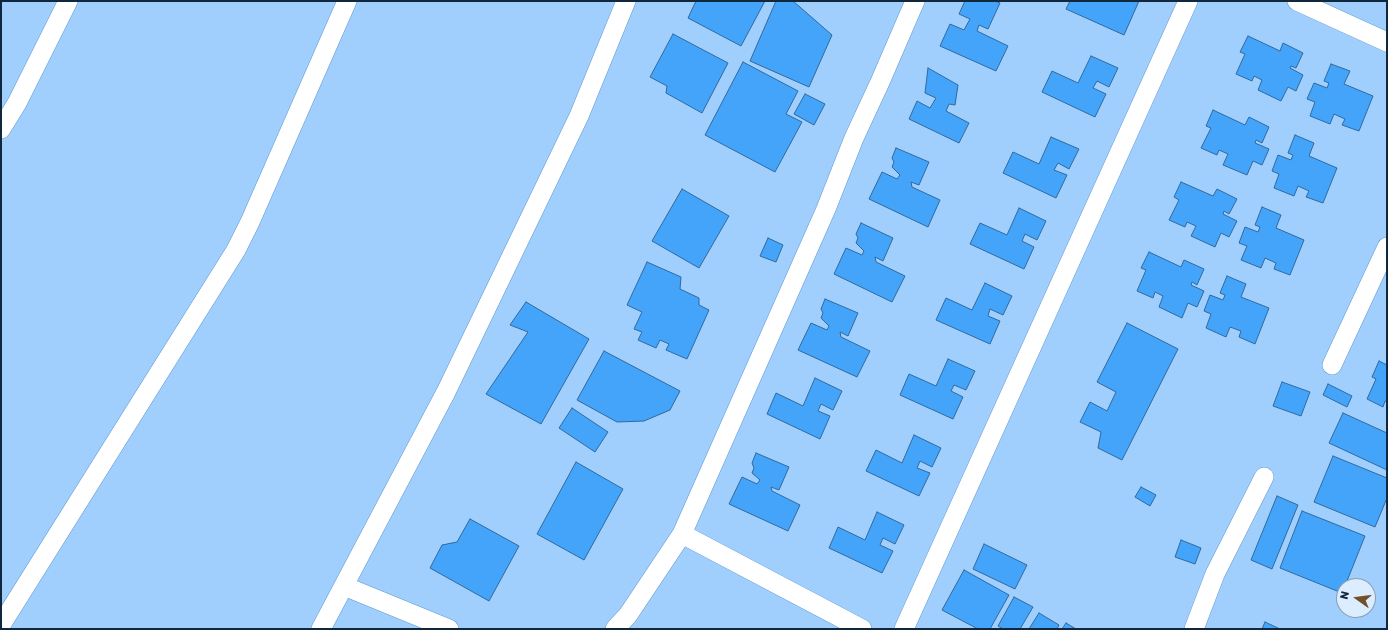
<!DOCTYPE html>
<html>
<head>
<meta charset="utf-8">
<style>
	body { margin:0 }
	#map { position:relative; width:1388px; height:630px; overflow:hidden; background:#a0cffe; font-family:Rubik,sans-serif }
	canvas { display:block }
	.frame { position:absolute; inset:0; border:2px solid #10283e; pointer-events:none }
	.north { position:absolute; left:1336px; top:578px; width:40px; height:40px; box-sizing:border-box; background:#dbedff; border:1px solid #8a9eb2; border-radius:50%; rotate:284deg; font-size:11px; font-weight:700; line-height:16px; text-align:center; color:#10283e }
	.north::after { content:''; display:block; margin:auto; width:14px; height:18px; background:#725028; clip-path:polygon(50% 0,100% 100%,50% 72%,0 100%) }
</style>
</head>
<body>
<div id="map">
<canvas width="1388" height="630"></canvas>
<div class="frame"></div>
<div class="north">N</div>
</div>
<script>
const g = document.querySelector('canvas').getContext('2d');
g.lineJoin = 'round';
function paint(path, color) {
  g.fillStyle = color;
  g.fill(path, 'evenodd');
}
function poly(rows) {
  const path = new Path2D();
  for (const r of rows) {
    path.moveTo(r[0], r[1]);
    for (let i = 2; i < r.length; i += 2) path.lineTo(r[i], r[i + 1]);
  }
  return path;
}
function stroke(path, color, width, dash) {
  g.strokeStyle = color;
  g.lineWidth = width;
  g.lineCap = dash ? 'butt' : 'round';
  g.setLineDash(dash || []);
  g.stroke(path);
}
const building = poly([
	[696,1,765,1,741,46,688,18,696,1],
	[776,1,793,1,832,35,809,87,750,61,776,1],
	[965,1,995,1,1000,3,988,29,979,25,977,31,1008,46,996,71,940,46,950,24,964,30,970,19,959,14,965,1],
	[1070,1,1139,1,1124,35,1066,9,1070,1],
	[673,34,728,63,702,113,666,93,667,86,650,77,673,34],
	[1248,36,1280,51,1283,43,1303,53,1296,68,1291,66,1290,68,1303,75,1296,91,1288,87,1281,101,1258,90,1262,80,1254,76,1252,81,1236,74,1245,54,1240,52,1248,36],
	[1091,56,1118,68,1109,87,1097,81,1093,88,1106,94,1095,117,1042,92,1052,71,1078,83,1091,56],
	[743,62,798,91,786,114,802,122,775,172,705,135,743,62],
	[1331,64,1350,71,1344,84,1373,96,1359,131,1342,125,1345,119,1334,114,1330,124,1310,116,1315,102,1307,99,1314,83,1327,88,1329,83,1324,81,1331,64],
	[928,68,958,85,955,105,949,104,946,111,969,123,959,143,909,119,917,101,930,108,936,98,925,93,928,68],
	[805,94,825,104,814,125,794,114,805,94],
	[1213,110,1245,125,1249,117,1269,127,1262,143,1256,140,1255,143,1269,149,1262,165,1253,161,1247,175,1223,165,1228,154,1219,150,1217,155,1201,148,1211,128,1206,126,1213,110],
	[1295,135,1314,143,1309,156,1337,168,1323,203,1306,197,1309,191,1298,186,1294,196,1274,188,1279,174,1272,171,1278,155,1291,160,1293,155,1288,153,1295,135],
	[1051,137,1079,149,1069,169,1058,163,1054,170,1067,175,1056,198,1003,173,1013,152,1039,164,1051,137],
	[896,148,929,162,919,185,911,182,912,187,940,200,928,227,869,199,882,172,897,179,900,175,892,167,894,162,892,158,896,148],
	[1181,182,1213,196,1217,189,1237,199,1229,214,1224,211,1223,214,1237,221,1229,237,1221,233,1215,247,1191,236,1196,226,1187,222,1185,227,1169,220,1179,200,1174,197,1181,182],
	[682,189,729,216,699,268,652,241,682,189],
	[1262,207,1281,215,1276,228,1304,240,1290,275,1274,269,1276,263,1265,258,1261,268,1241,260,1247,246,1239,243,1245,227,1258,232,1260,227,1255,225,1262,207],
	[1019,208,1046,221,1037,240,1025,234,1022,241,1034,247,1024,269,970,244,980,223,1007,235,1019,208],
	[861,223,893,238,883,261,875,257,876,262,905,276,892,302,834,274,846,248,862,255,864,251,856,243,858,238,856,234,861,223],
	[768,238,783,245,776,262,760,256,768,238],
	[1149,252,1181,267,1184,260,1204,269,1197,285,1192,282,1191,285,1204,291,1197,307,1188,303,1182,318,1159,307,1163,296,1155,292,1153,298,1137,291,1146,270,1141,268,1149,252],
	[647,262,681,277,680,289,699,298,699,305,709,310,687,359,666,350,669,344,660,340,656,348,638,340,642,332,634,329,642,312,627,305,647,262],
	[1227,276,1246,284,1241,297,1269,308,1255,344,1239,337,1241,331,1230,327,1226,337,1206,328,1211,314,1204,311,1210,295,1223,300,1225,295,1220,293,1227,276],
	[985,283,1012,296,1003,315,990,309,988,316,1000,321,990,344,936,320,946,298,972,310,985,283],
	[825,299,858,313,848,336,840,332,841,337,870,351,857,377,798,350,811,323,827,330,829,326,821,318,823,313,821,309,825,299],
	[526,302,589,339,541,424,486,394,528,332,510,325,526,302],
	[1127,323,1178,349,1122,460,1098,448,1101,432,1080,422,1090,402,1107,411,1116,392,1097,382,1127,323],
	[604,351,680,391,670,410,644,421,617,422,577,400,604,351],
	[948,359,975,371,966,390,954,385,951,391,963,397,953,419,900,395,909,374,936,386,948,359],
	[1379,361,1387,365,1387,402,1385,401,1383,407,1367,399,1376,379,1372,377,1379,361],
	[815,378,842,391,833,410,821,404,818,411,830,416,820,439,767,414,776,393,803,406,815,378],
	[1282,382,1310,392,1301,416,1273,406,1282,382],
	[1328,384,1352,396,1347,407,1323,395,1328,384],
	[572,408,608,432,595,452,559,428,572,408],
	[1343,413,1387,433,1387,470,1329,443,1343,413],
	[914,435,941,448,932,467,920,461,917,468,930,473,919,496,866,471,876,450,902,463,914,435],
	[756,453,789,467,779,490,771,487,772,491,800,505,788,531,729,504,742,477,757,484,760,480,752,473,754,468,752,463,756,453],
	[1333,456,1387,478,1387,498,1375,527,1314,502,1333,456],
	[576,462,623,489,584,560,537,534,576,462],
	[1141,487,1156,495,1150,506,1135,497,1141,487],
	[1277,496,1298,505,1272,569,1251,560,1277,496],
	[1302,511,1365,536,1345,586,1344,586,1342,593,1280,568,1302,511],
	[877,512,904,525,895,544,883,538,880,545,893,551,882,573,829,548,838,527,865,540,877,512],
	[470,519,519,546,489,601,430,568,442,545,457,542,470,519],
	[1181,540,1201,548,1195,564,1175,557,1181,540],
	[984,544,1027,565,1015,589,973,569,984,544],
	[964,570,1009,595,990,629,978,629,942,610,964,570],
	[1014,597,1033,607,1020,629,1003,629,998,626,1014,597],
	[1039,613,1059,625,1057,629,1029,629,1039,613],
	[1265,622,1280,629,1262,629,1265,622],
	[1066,623,1076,629,1062,629,1066,623]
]);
paint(building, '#44a4fa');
stroke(building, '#30699e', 1);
const minor = poly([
	[1297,1,1387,42],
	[1,129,17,103,68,1],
	[1332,365,1387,247],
	[682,534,862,629],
	[344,586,449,629],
	[1,625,236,250,250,222,347,1],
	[321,629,446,392,579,116,626,1],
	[615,629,628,615,682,534,826,209,854,138,880,82,915,1],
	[904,629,1188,1],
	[1194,629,1215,574,1264,477]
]);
stroke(minor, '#5d97cf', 20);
stroke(minor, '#fff', 19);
</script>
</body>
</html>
